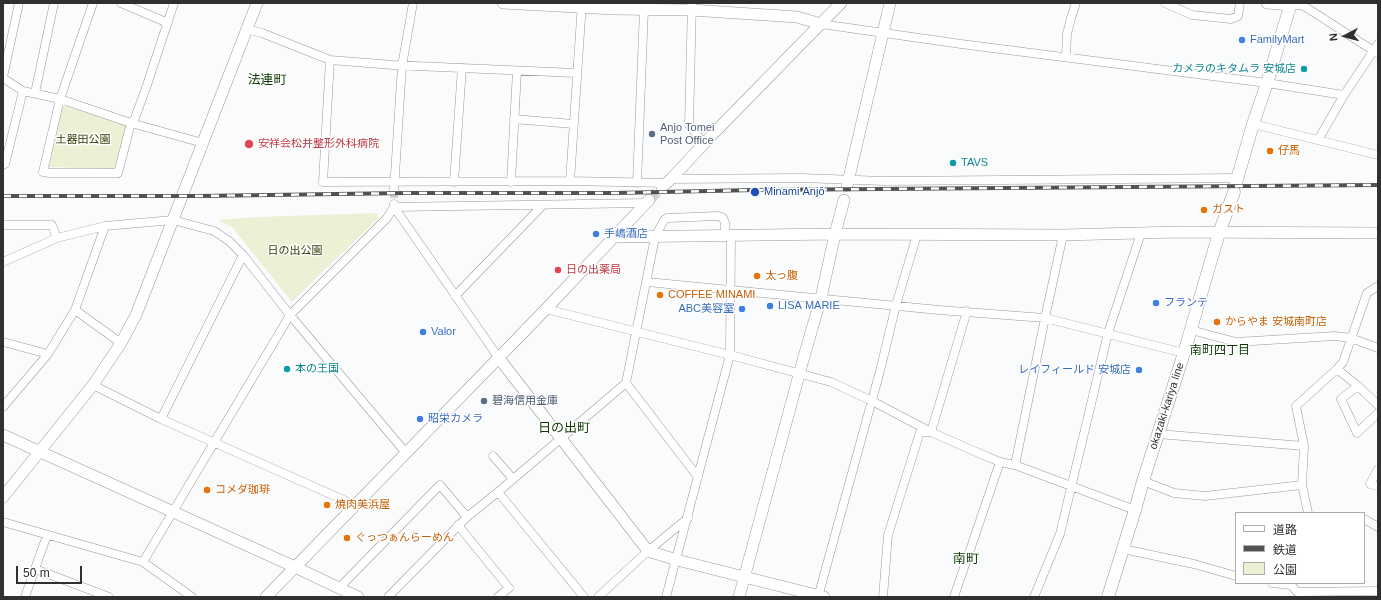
<!DOCTYPE html>
<html>
<head>
<meta charset="utf-8">
<style>
	body { margin:0 }
	#map { position:relative; width:1381px; height:600px; overflow:hidden; background:#fafbfc; font-family:Helvetica,"Noto Sans JP",sans-serif }
	canvas { display:block }
	.frame { position:absolute; inset:0; border:4px solid #303031; pointer-events:none }
	.legend { position:absolute; left:1235px; top:512px; width:130px; height:72px; box-sizing:border-box; background:#fff; border:1px solid #acacad; margin:0; padding:5px 7px; list-style:none; font-size:12px; color:#303031 }
	.legend li { display:flex; align-items:center; gap:8px; height:20px }
	.legend b { width:20px; border:1px solid #acacad }
	.north { position:absolute; left:1325px; top:16px; width:40px; height:40px; -webkit-text-stroke:3px #fff; paint-order:stroke; rotate:264deg; font-size:11px; font-weight:700; line-height:16px; text-align:center; color:#303031 }
	.north::after { content:''; display:block; margin:auto; width:14px; height:18px; background:#303031; clip-path:polygon(50% 0,100% 100%,50% 72%,0 100%) }
	.scale { position:absolute; left:16px; top:566px; width:66px; height:18px; box-sizing:border-box; border:2px solid #303031; border-top:0; padding-left:5px; font-size:12px; line-height:14px; white-space:nowrap; color:#303031; -webkit-text-stroke:3px #fff; paint-order:stroke }
</style>
</head>
<body>
<div id="map">
<canvas width="1381" height="600"></canvas>
<div class="frame"></div>
<ul class="legend">
<li><b style="height:5px;background:#fff"></b>道路</li>
<li><b style="height:5px;background:#525253"></b>鉄道</li>
<li><b style="height:11px;background:#ecf0d5"></b>公園</li>
</ul>
<div class="north">N</div>
<div class="scale">50 m</div>
</div>
<script>
const g = document.querySelector('canvas').getContext('2d');
g.lineJoin = 'round';
function paint(path, color) {
  g.fillStyle = color;
  g.fill(path, 'evenodd');
}
function poly(rows) {
  const path = new Path2D();
  for (const r of rows) {
    path.moveTo(r[0], r[1]);
    for (let i = 2; i < r.length; i += 2) path.lineTo(r[i], r[i + 1]);
  }
  return path;
}
function stroke(path, color, width, dash) {
  g.strokeStyle = color;
  g.lineWidth = width;
  g.lineCap = dash ? 'butt' : 'round';
  g.setLineDash(dash || []);
  g.stroke(path);
}
function label(font, color, halo, rows, align = 'center') {
  g.font = font + ' Helvetica,"Noto Sans JP",sans-serif';
  g.lineWidth = 3;
  g.setLineDash([]);
  g.textBaseline = 'middle';
  g.strokeStyle = halo;
  g.fillStyle = color;
  for (const [text, x, y, turn = 0] of rows) {
    g.save();
    g.translate(x, y);
    g.rotate((+turn || 0) * Math.PI / 180);
    g.textAlign = isNaN(turn) ? turn : align;
    if (halo) g.strokeText(text, 0, 0);
    g.fillText(text, 0, 0);
    g.restore();
  }
}
paint(poly([
	[64,106,124,124,126,128,114,169,49,167,61,109],
	[377,213,379,218,321,273,292,302,232,227,218,220,257,217]
]), '#ecf0d5');
stroke(poly([
	[394,190,394,202]
]), '#d2d2d3', 8, [8, 4]);
stroke(poly([
	[649,200,662,187]
]), '#d2d2d3', 11, [11, 5.5]);
const street = poly([
	[93,3,60,99,43,172,49,173,118,173,131,123,135,118,147,85,174,3],
	[121,3,168,23],
	[692,3,689,125,704,143],
	[1165,3,1192,15,1231,19,1238,16,1240,3],
	[1290,5,1301,5,1307,8,1377,53],
	[821,24,961,44,1267,83,1344,95],
	[246,29,262,33,330,60,393,65,576,73],
	[1066,57,1067,34,1071,18,1076,3],
	[330,60,323,182,570,181,667,183],
	[3,77,19,3],
	[3,78,23,91,60,99,131,123,203,143],
	[35,93,54,3],
	[514,119,573,124],
	[1253,124,1378,155],
	[1318,140,1344,95,1378,44],
	[3,165,5,164,23,91],
	[671,179,801,178,884,181,1238,178],
	[570,181,582,3],
	[454,182,462,68],
	[511,182,517,71],
	[637,183,644,9],
	[394,190,402,66,413,3],
	[394,204,394,207,498,357],
	[394,207,646,203],
	[3,225,52,225,57,238],
	[1063,235,1045,318,1184,353],
	[3,262,57,238,105,226,173,220,214,231,229,241,243,255,290,315,406,453],
	[647,282,939,310,1045,318,1015,465],
	[1378,286,1367,293,1343,362,1337,369,1358,386,1378,405],
	[455,296,542,206],
	[546,309,730,355,831,382,872,401,931,432,974,451,1000,462,1015,465,1135,510],
	[75,310,121,343],
	[1191,330,1236,342,1335,336,1351,338,1378,348],
	[3,342,48,354],
	[626,383,698,477],
	[93,385,161,419,355,505],
	[1358,386,1341,399,1357,433,1378,413],
	[3,407,48,354,75,310,105,226],
	[161,419,243,255],
	[931,432,967,311],
	[1158,434,1304,446],
	[493,456,513,479],
	[1378,469,1370,484,1378,486],
	[1143,481,1174,493,1205,496,1302,485],
	[498,492,584,597],
	[1308,513,1302,485,1304,446,1296,406,1337,369],
	[1364,519,1378,527],
	[3,522,143,562,192,597],
	[458,525,509,588,498,597],
	[1123,549,1194,564,1236,576],
	[143,562,290,315,387,218,394,207],
	[35,569,109,597],
	[1272,583,1291,585,1297,592,1378,591],
	[339,588,440,485,467,517],
	[25,597,47,535],
	[388,597,467,517,498,492,626,383,655,237,664,220,667,218,718,216,723,218,725,223,725,236],
	[598,597,648,551,688,518],
	[666,597,730,355,731,236],
	[818,597,880,371,896,305,917,235],
	[883,597,888,535,920,432,930,432],
	[954,597,1000,462],
	[1034,597,1060,534,1108,333,1141,233]
]);
const secondary = poly([
	[503,3,614,9,691,10,797,17,821,24],
	[1267,3,1290,5],
	[847,186,890,3],
	[662,187,671,179,712,135,841,3],
	[614,237,835,234,1063,235,1177,232,1378,233],
	[498,357,648,551,677,560,824,597],
	[3,435,295,567,358,597],
	[3,497,93,385,121,343,136,315,257,3],
	[266,597,546,309,649,200],
	[739,597,803,360,821,298,835,234,844,200]
]);
const primary = poly([
	[1236,183,1253,124,1267,83,1291,3],
	[1108,597,1135,510,1143,481,1184,353,1219,233,1234,192]
]);
stroke(street, '#989999', 9);
stroke(secondary, '#989999', 12);
stroke(primary, '#989999', 13);
stroke(street, '#fff', 8);
stroke(secondary, '#fff', 11);
stroke(primary, '#fff', 12);
const rail = poly([
	[3,196,200,196,406,193,616,193,755,190,1378,185]
]);
stroke(rail, '#525253', 4);
stroke(rail, '#fff', 2.5, [8]);
for (const [x, y, r, color] of [
	[1242,40,4,"#3f7fe0"],
	[1304,69,4,"#0f9aa8"],
	[652,134,4,"#5c6f8a"],
	[249,144,5,"#e0444e"],
	[1270,151,4,"#e8710a"],
	[953,163,4,"#0f9aa8"],
	[755,192,5,"#1a4fb4"],
	[1204,210,4,"#e8710a"],
	[596,234,4,"#3f7fe0"],
	[558,270,4,"#e0444e"],
	[757,276,4,"#e8710a"],
	[660,295,4,"#e8710a"],
	[1156,303,4,"#3f7fe0"],
	[770,306,4,"#3f7fe0"],
	[742,309,4,"#3f7fe0"],
	[1217,322,4,"#e8710a"],
	[423,332,4,"#3f7fe0"],
	[287,369,4,"#0f9aa8"],
	[1139,370,4,"#3f7fe0"],
	[484,401,4,"#5c6f8a"],
	[420,419,4,"#3f7fe0"],
	[207,490,4,"#e8710a"],
	[327,505,4,"#e8710a"],
	[347,538,4,"#e8710a"]
]) {
  const dot = new Path2D();
  dot.arc(x, y, r, 0, 2 * Math.PI);
  g.fillStyle = color;
  g.fill(dot);
  stroke(dot, '#fff', 1.5);
}
label('11px', '#366cbe', '#fff', [
	["FamilyMart",1250,40],
	["手嶋酒店",604,234],
	["フランテ",1164,303],
	["LISA MARIE",778,306],
	["ABC美容室",734,309,"right"],
	["Valor",431,332],
	["レイフィールド 安城店",1131,370,"right"],
	["昭栄カメラ",428,419]
], 'left');
label('11px', '#0d838f', '#fff', [
	["カメラのキタムラ 安城店",1296,69,"right"],
	["TAVS",961,163],
	["本の王国",295,369]
], 'left');
label('11px', '#4e5e75', '#fff', [
	["Anjo Tomei",660,128],
	["Post Office",660,141],
	["碧海信用金庫",492,401]
], 'left');
label('11px', '#373b00', '#fff', [
	["土器田公園",83,140],
	["日の出公園",295,251]
]);
label('11px', '#be3a42', '#fff', [
	["安祥会松井整形外科病院",258,144],
	["日の出薬局",566,270]
], 'left');
label('11px', '#c56008', '#fff', [
	["仔馬",1278,151],
	["ガスト",1212,210],
	["太っ腹",765,276],
	["COFFEE MINAMI",668,295],
	["からやま 安城南町店",1225,322],
	["コメダ珈琲",215,490],
	["焼肉美浜屋",335,505],
	["ぐっつぁんらーめん",355,538]
], 'left');
label('11px', '#164399', '#fff', [
	["Minami Anjō",764,192]
], 'left');
label('11px', '#303031', '#fff', [
	["okazaki-kariya line",1167,406,-72]
]);
label('12px', '#093900', '#fff', [
	["南町四丁目",1220,351]
]);
label('13px', '#093900', '#fff', [
	["法連町",267,80],
	["日の出町",564,428],
	["南町",966,559]
]);
</script>
</body>
</html>
